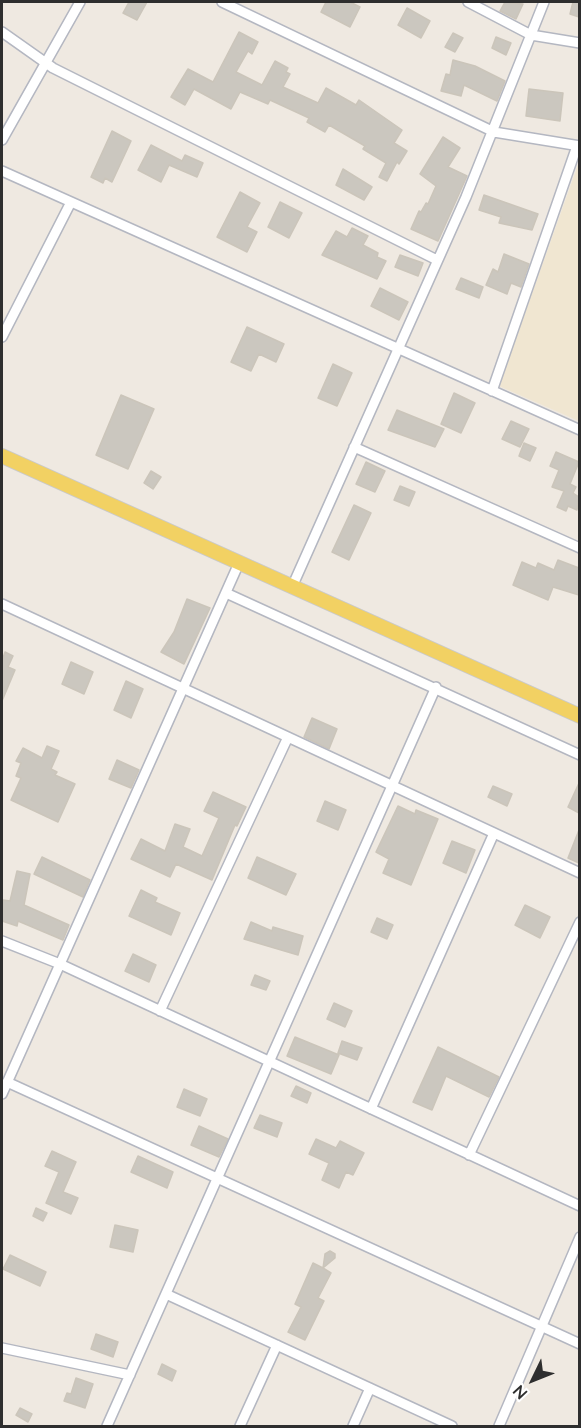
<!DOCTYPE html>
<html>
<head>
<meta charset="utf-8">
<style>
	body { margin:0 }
	#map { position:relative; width:581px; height:1428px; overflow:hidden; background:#efe9e1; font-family:Lato,sans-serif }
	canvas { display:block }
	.frame { position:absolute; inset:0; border:3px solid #2e2e2e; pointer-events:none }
	.north { position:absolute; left:503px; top:1350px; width:60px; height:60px; -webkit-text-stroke:4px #fff; paint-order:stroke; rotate:227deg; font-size:16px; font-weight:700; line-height:24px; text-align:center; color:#2e2e2e }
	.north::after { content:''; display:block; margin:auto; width:21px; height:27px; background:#2e2e2e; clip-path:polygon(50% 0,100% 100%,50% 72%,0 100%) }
</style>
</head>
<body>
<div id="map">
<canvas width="581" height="1428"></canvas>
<div class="frame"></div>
<div class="north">N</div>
</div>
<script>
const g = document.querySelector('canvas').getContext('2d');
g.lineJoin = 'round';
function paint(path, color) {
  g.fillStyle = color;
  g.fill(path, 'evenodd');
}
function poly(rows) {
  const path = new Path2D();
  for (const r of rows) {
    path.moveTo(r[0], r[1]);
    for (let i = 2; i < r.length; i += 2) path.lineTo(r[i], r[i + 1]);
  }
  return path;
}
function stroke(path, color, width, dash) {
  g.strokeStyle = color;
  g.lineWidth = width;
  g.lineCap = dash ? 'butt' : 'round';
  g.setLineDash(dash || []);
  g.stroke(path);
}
paint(poly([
	[579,162,579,421,499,386]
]), '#f0e6d1');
const building = poly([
	[129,2,147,2,137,20,123,13,129,2],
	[326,2,350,2,360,7,350,27,321,12,326,2],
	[505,2,523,4,516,19,500,11,505,2],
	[573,2,579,2,579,17,570,14,573,2],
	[407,8,430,21,421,38,398,25,407,8],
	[239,32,258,42,252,54,248,51,236,72,262,85,275,61,288,68,286,72,290,74,283,87,318,103,326,88,356,105,359,100,402,130,394,143,407,151,399,164,397,162,387,181,379,177,386,163,363,149,365,146,329,125,325,132,307,122,309,118,270,100,268,104,240,92,231,109,194,89,185,105,171,97,188,69,213,82,239,32],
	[453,33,463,38,455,52,445,47,453,33],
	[496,37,511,43,506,55,492,48,496,37],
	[453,60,475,66,505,81,497,101,464,85,461,96,441,91,446,74,450,75,453,60],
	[529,89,563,93,560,121,526,116,529,89],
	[112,131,131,141,112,182,105,178,103,183,91,177,112,131],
	[443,137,460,148,448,167,467,176,438,241,411,229,419,211,421,212,426,203,428,204,436,186,420,174,443,137],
	[151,145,182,161,185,155,203,163,197,177,169,165,161,182,138,170,151,145],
	[343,169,372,187,364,200,336,185,343,169],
	[240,192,260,203,247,227,257,232,247,252,217,237,240,192],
	[484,195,538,214,532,230,499,223,501,217,479,210,484,195],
	[280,202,302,213,289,238,268,227,280,202],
	[352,228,368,236,363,245,378,253,377,257,386,261,377,279,322,255,336,231,347,237,352,228],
	[504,254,529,264,521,287,511,283,507,294,486,285,493,269,498,272,504,254],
	[400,255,423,263,418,276,395,267,400,255],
	[461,278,483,287,479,298,456,289,461,278],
	[380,288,408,302,399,320,371,306,380,288],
	[247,327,284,344,276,362,259,354,251,371,231,362,247,327],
	[333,364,352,373,337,406,318,398,333,364],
	[454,393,475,403,461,433,441,424,454,393],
	[121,395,154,409,128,469,96,455,121,395],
	[397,410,444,429,435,447,388,430,397,410],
	[511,421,529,429,520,447,502,439,511,421],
	[524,443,536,448,530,461,519,456,524,443],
	[556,452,579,462,570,484,576,487,573,493,579,497,577,510,568,506,566,511,557,507,564,491,552,487,559,470,550,466,556,452],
	[366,462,385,471,375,492,356,484,366,462],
	[151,471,161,477,153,489,144,483,151,471],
	[400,486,415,492,409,506,394,500,400,486],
	[354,505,371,513,349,560,332,552,354,505],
	[558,560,579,568,579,595,553,587,548,600,513,585,522,562,536,568,538,563,554,570,558,560],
	[187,599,210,608,184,664,161,652,174,632,187,599],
	[5,652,13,656,8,667,15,670,2,701,2,661,5,652],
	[71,662,93,672,84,694,62,684,71,662],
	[126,681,143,689,131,718,114,710,126,681],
	[312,718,337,729,329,749,304,737,312,718],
	[47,746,59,751,51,769,57,772,55,775,75,784,58,822,11,800,21,778,16,776,21,763,16,761,23,748,42,758,47,746],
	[117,760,139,770,131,788,109,779,117,760],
	[579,783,579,813,568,807,579,783],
	[493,786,512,794,507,806,488,797,493,786],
	[213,792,246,807,237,826,235,825,212,880,176,864,170,877,131,859,141,839,165,851,175,824,190,829,183,847,202,856,219,818,204,811,213,792],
	[325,801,346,810,338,830,317,821,325,801],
	[398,806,415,814,416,810,438,819,411,885,383,873,389,859,376,852,398,806],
	[579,830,579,863,568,858,579,830],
	[452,841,475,850,466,873,443,863,452,841],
	[42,857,90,880,83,897,34,874,42,857],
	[257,857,296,874,286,895,248,878,257,857],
	[17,871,30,874,24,905,69,925,63,940,18,921,17,926,2,921,3,900,10,901,17,871],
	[141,890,157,898,155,902,180,913,171,935,129,916,141,890],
	[525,905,550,917,540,938,515,925,525,905],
	[377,918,393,925,387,939,371,932,377,918],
	[251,922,272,931,273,927,303,936,298,955,244,939,251,922],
	[133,954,156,965,149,982,125,971,133,954],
	[255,975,270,981,266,990,251,985,255,975],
	[334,1003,352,1011,345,1027,327,1019,334,1003],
	[295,1037,339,1055,331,1074,287,1056,295,1037],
	[342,1041,362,1048,357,1060,338,1053,342,1041],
	[438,1047,499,1077,489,1097,446,1076,432,1110,413,1102,438,1047],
	[296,1086,311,1093,307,1103,291,1096,296,1086],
	[184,1089,207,1099,200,1116,177,1107,184,1089],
	[260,1115,282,1123,277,1137,254,1128,260,1115],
	[199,1126,228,1139,219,1157,191,1145,199,1126],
	[316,1139,336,1148,340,1141,364,1153,353,1175,346,1172,339,1188,322,1180,329,1163,309,1154,316,1139],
	[52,1151,76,1162,63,1192,78,1198,71,1214,46,1203,59,1172,45,1166,52,1151],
	[138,1156,173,1172,167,1188,131,1172,138,1156],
	[36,1208,47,1213,43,1221,33,1216,36,1208],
	[115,1225,138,1230,133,1252,110,1247,115,1225],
	[330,1251,335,1254,335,1258,323,1268,331,1273,318,1298,324,1301,305,1340,288,1332,301,1307,295,1304,313,1263,323,1268,325,1254,330,1251],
	[10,1255,46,1272,40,1286,3,1269,10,1255],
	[96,1334,118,1342,113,1357,91,1349,96,1334],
	[162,1364,176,1371,172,1381,158,1374,162,1364],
	[76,1378,93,1384,85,1408,64,1401,67,1393,71,1394,76,1378],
	[20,1408,32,1414,28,1422,16,1415,20,1408]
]);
paint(building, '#cbc7bf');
stroke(building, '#cbc5ba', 1.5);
const minor = poly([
	[222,2,494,132,580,146],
	[468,2,531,35,580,43],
	[2,32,53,68,437,260],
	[2,140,80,2],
	[2,171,580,430],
	[2,337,71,202],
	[492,391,577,146],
	[354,447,580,548],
	[292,587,466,197,544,2],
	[226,593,580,755],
	[2,604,580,873],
	[2,941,60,964,580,1206],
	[160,1011,288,737],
	[7,1082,580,1344],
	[2,1094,239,563],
	[371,1109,494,833],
	[469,1155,580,922],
	[166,1294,452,1426],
	[2,1348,130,1375],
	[107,1426,436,687],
	[240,1426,277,1345],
	[353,1426,370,1388],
	[499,1426,580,1237]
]);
const primary = poly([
	[2,456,580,716]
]);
stroke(minor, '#b4b7c1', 12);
stroke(primary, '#c9c9c9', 16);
stroke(minor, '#fff', 9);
stroke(primary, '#f2d163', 14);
</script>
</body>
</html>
